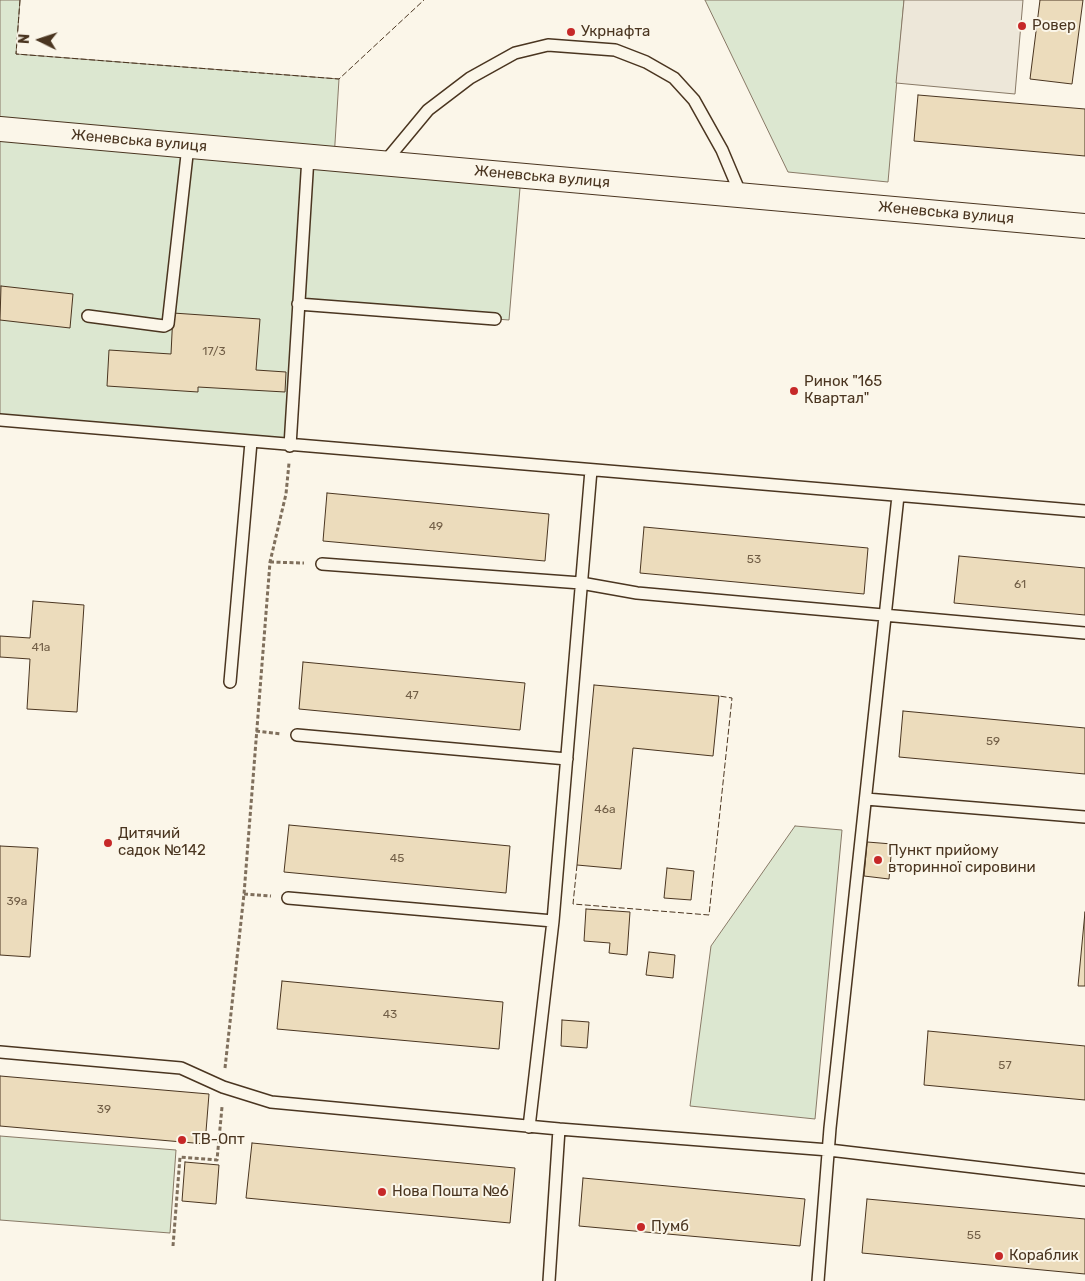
<!DOCTYPE html>
<html>
<head>
<meta charset="utf-8">
<style>
	body { margin:0 }
	#map { position:relative; width:1085px; height:1281px; overflow:hidden; background:#fbf6e9; font-family:Rubik,sans-serif }
	canvas { display:block }
	.north { position:absolute; left:15px; top:15px; width:50px; height:50px; -webkit-text-stroke:4px #fbf6e9; paint-order:stroke; rotate:274deg; font-size:14px; font-weight:700; line-height:20px; text-align:center; color:#4a3520 }
	.north::after { content:''; display:block; margin:auto; width:18px; height:22px; background:#4a3520; clip-path:polygon(50% 0,100% 100%,50% 72%,0 100%) }
</style>
</head>
<body>
<div id="map">
<canvas width="1085" height="1281"></canvas>
<div class="north">N</div>
</div>
<script>
const g = document.querySelector('canvas').getContext('2d');
g.lineJoin = 'round';
function paint(path, color) {
  g.fillStyle = color;
  g.fill(path, 'evenodd');
}
function poly(rows) {
  const path = new Path2D();
  for (const r of rows) {
    path.moveTo(r[0], r[1]);
    for (let i = 2; i < r.length; i += 2) path.lineTo(r[i], r[i + 1]);
  }
  return path;
}
function stroke(path, color, width, dash) {
  g.strokeStyle = color;
  g.lineWidth = width;
  g.lineCap = dash ? 'butt' : 'round';
  g.setLineDash(dash || []);
  g.stroke(path);
}
function label(font, color, halo, rows, align = 'center') {
  g.font = font + ' Rubik,sans-serif';
  g.lineWidth = 4;
  g.setLineDash([]);
  g.textBaseline = 'middle';
  g.strokeStyle = halo;
  g.fillStyle = color;
  for (const [text, x, y, turn = 0] of rows) {
    g.save();
    g.translate(x, y);
    g.rotate((+turn || 0) * Math.PI / 180);
    g.textAlign = isNaN(turn) ? turn : align;
    if (halo) g.strokeText(text, 0, 0);
    g.fillText(text, 0, 0);
    g.restore();
  }
}
const green = poly([
	[0,0,20,0,16,54,339,79,334,159,521,176,509,320,298,304,290,446,0,420,0,0],
	[705,0,904,0,888,182,788,172,705,0],
	[795,826,842,830,815,1119,690,1106,711,946,795,826],
	[0,1136,176,1150,170,1233,0,1220,0,1136]
]);
paint(green, '#dce7d0');
stroke(green, '#887966', 1);
const parking = poly([
	[904,0,1023,0,1015,94,896,83,904,0]
]);
paint(parking, '#ede7d9');
stroke(parking, '#887966', 1);
const building = poly([
	[1040,0,1083,0,1072,84,1030,79,1040,0],
	[918,95,1085,109,1085,156,914,141,918,95],
	[1,286,73,294,70,328,0,320,1,286],
	[173,313,260,319,256,370,286,372,285,392,198,387,198,392,107,386,109,350,171,354,173,313],
	[327,493,549,514,545,561,323,541,327,493],
	[644,527,868,548,864,594,640,573,644,527],
	[959,556,1085,568,1085,615,954,603,959,556],
	[33,601,84,605,77,712,27,709,30,659,0,657,0,636,30,638,33,601],
	[303,662,525,683,520,730,299,709,303,662],
	[594,685,719,696,713,756,633,748,621,869,577,865,594,685],
	[903,711,1085,728,1085,774,899,757,903,711],
	[289,825,510,846,506,893,284,872,289,825],
	[867,842,892,844,889,879,864,876,867,842],
	[0,846,38,848,30,957,0,955,0,846],
	[667,868,694,871,691,900,664,898,667,868],
	[586,909,630,912,627,955,609,953,610,943,584,941,586,909],
	[1085,912,1085,986,1078,986,1085,912],
	[649,952,675,955,673,978,646,975,649,952],
	[282,981,503,1002,499,1049,277,1029,282,981],
	[562,1020,589,1022,587,1048,561,1046,562,1020],
	[928,1031,1085,1046,1085,1100,924,1085,928,1031],
	[0,1076,209,1094,205,1144,0,1126,0,1076],
	[252,1143,515,1168,510,1223,246,1198,252,1143],
	[185,1162,219,1165,216,1204,182,1201,185,1162],
	[583,1178,805,1199,800,1246,579,1226,583,1178],
	[867,1199,1085,1219,1085,1274,862,1253,867,1199]
]);
paint(building, '#ecdcbc');
stroke(building, '#4a3520', 1);
const lane = poly([
	[384,163,428,110,470,78,515,53,548,45,615,50,646,62,674,78,694,100,722,150,741,195],
	[298,304,495,319],
	[88,316,164,326,168,324,188,146],
	[0,420,1085,511],
	[290,446,308,157],
	[322,564,581,583,637,593,1085,633],
	[230,682,251,442],
	[297,735,567,759],
	[866,799,1085,817],
	[288,898,553,921],
	[0,1052,181,1068,223,1087,271,1102,559,1129,549,1281],
	[529,1127,553,921,591,470],
	[559,1129,829,1150,1085,1180],
	[818,1281,830,1128,898,496]
]);
const street = poly([
	[0,129,1085,226]
]);
stroke(lane, '#4a3520', 14);
stroke(street, '#4a3520', 26);
stroke(poly([
	[270,562,304,563],
	[256,731,281,734],
	[244,894,271,896],
	[225,1068,244,894,270,562,286,494,289,463],
	[173,1246,180,1157,217,1160,222,1107]
]), '#7f6f5c', 3, [4, 2.5]);
stroke(lane, '#fbf6e9', 11);
stroke(street, '#fbf6e9', 24);
stroke(poly([
	[20,0,16,54,339,79,424,0],
	[577,865,573,904,709,915,732,698,719,696]
]), '#4a3520', 1, [6, 2.5]);
for (const [x, y, r, color] of [
	[1022,26,5,"#c62828"],
	[571,32,5,"#c62828"],
	[794,391,5,"#c62828"],
	[108,843,5,"#c62828"],
	[878,860,5,"#c62828"],
	[182,1140,5,"#c62828"],
	[382,1192,5,"#c62828"],
	[641,1227,5,"#c62828"],
	[999,1256,5,"#c62828"]
]) {
  const dot = new Path2D();
  dot.arc(x, y, r, 0, 2 * Math.PI);
  g.fillStyle = color;
  g.fill(dot);
  stroke(dot, '#fbf6e9', 2);
}
label('12px', '#725f47', null, [
	["17/3",214,352],
	["49",436,527],
	["53",754,560],
	["61",1020,585],
	["41а",41,648],
	["47",412,696],
	["59",993,742],
	["46а",605,810],
	["45",397,859],
	["39а",17,902],
	["43",390,1015],
	["57",1005,1066],
	["39",104,1110],
	["55",974,1236]
]);
label('15px', '#4a3520', '#fbf6e9', [
	["Ровер",1032,26],
	["Укрнафта",581,32],
	["Ринок \"165",804,382],
	["Квартал\"",804,399],
	["Дитячий",118,834],
	["садок №142",118,851],
	["Пункт прийому",888,851],
	["вторинної сировини",888,868],
	["ТВ-Опт",192,1140],
	["Нова Пошта №6",392,1192],
	["Пумб",651,1227],
	["Кораблик",1009,1256]
], 'left');
label('15px', '#4a3520', '#fbf6e9', [
	["Женевська вулиця",139,141,5],
	["Женевська вулиця",542,177,5],
	["Женевська вулиця",946,213,5]
]);
</script>
</body>
</html>
